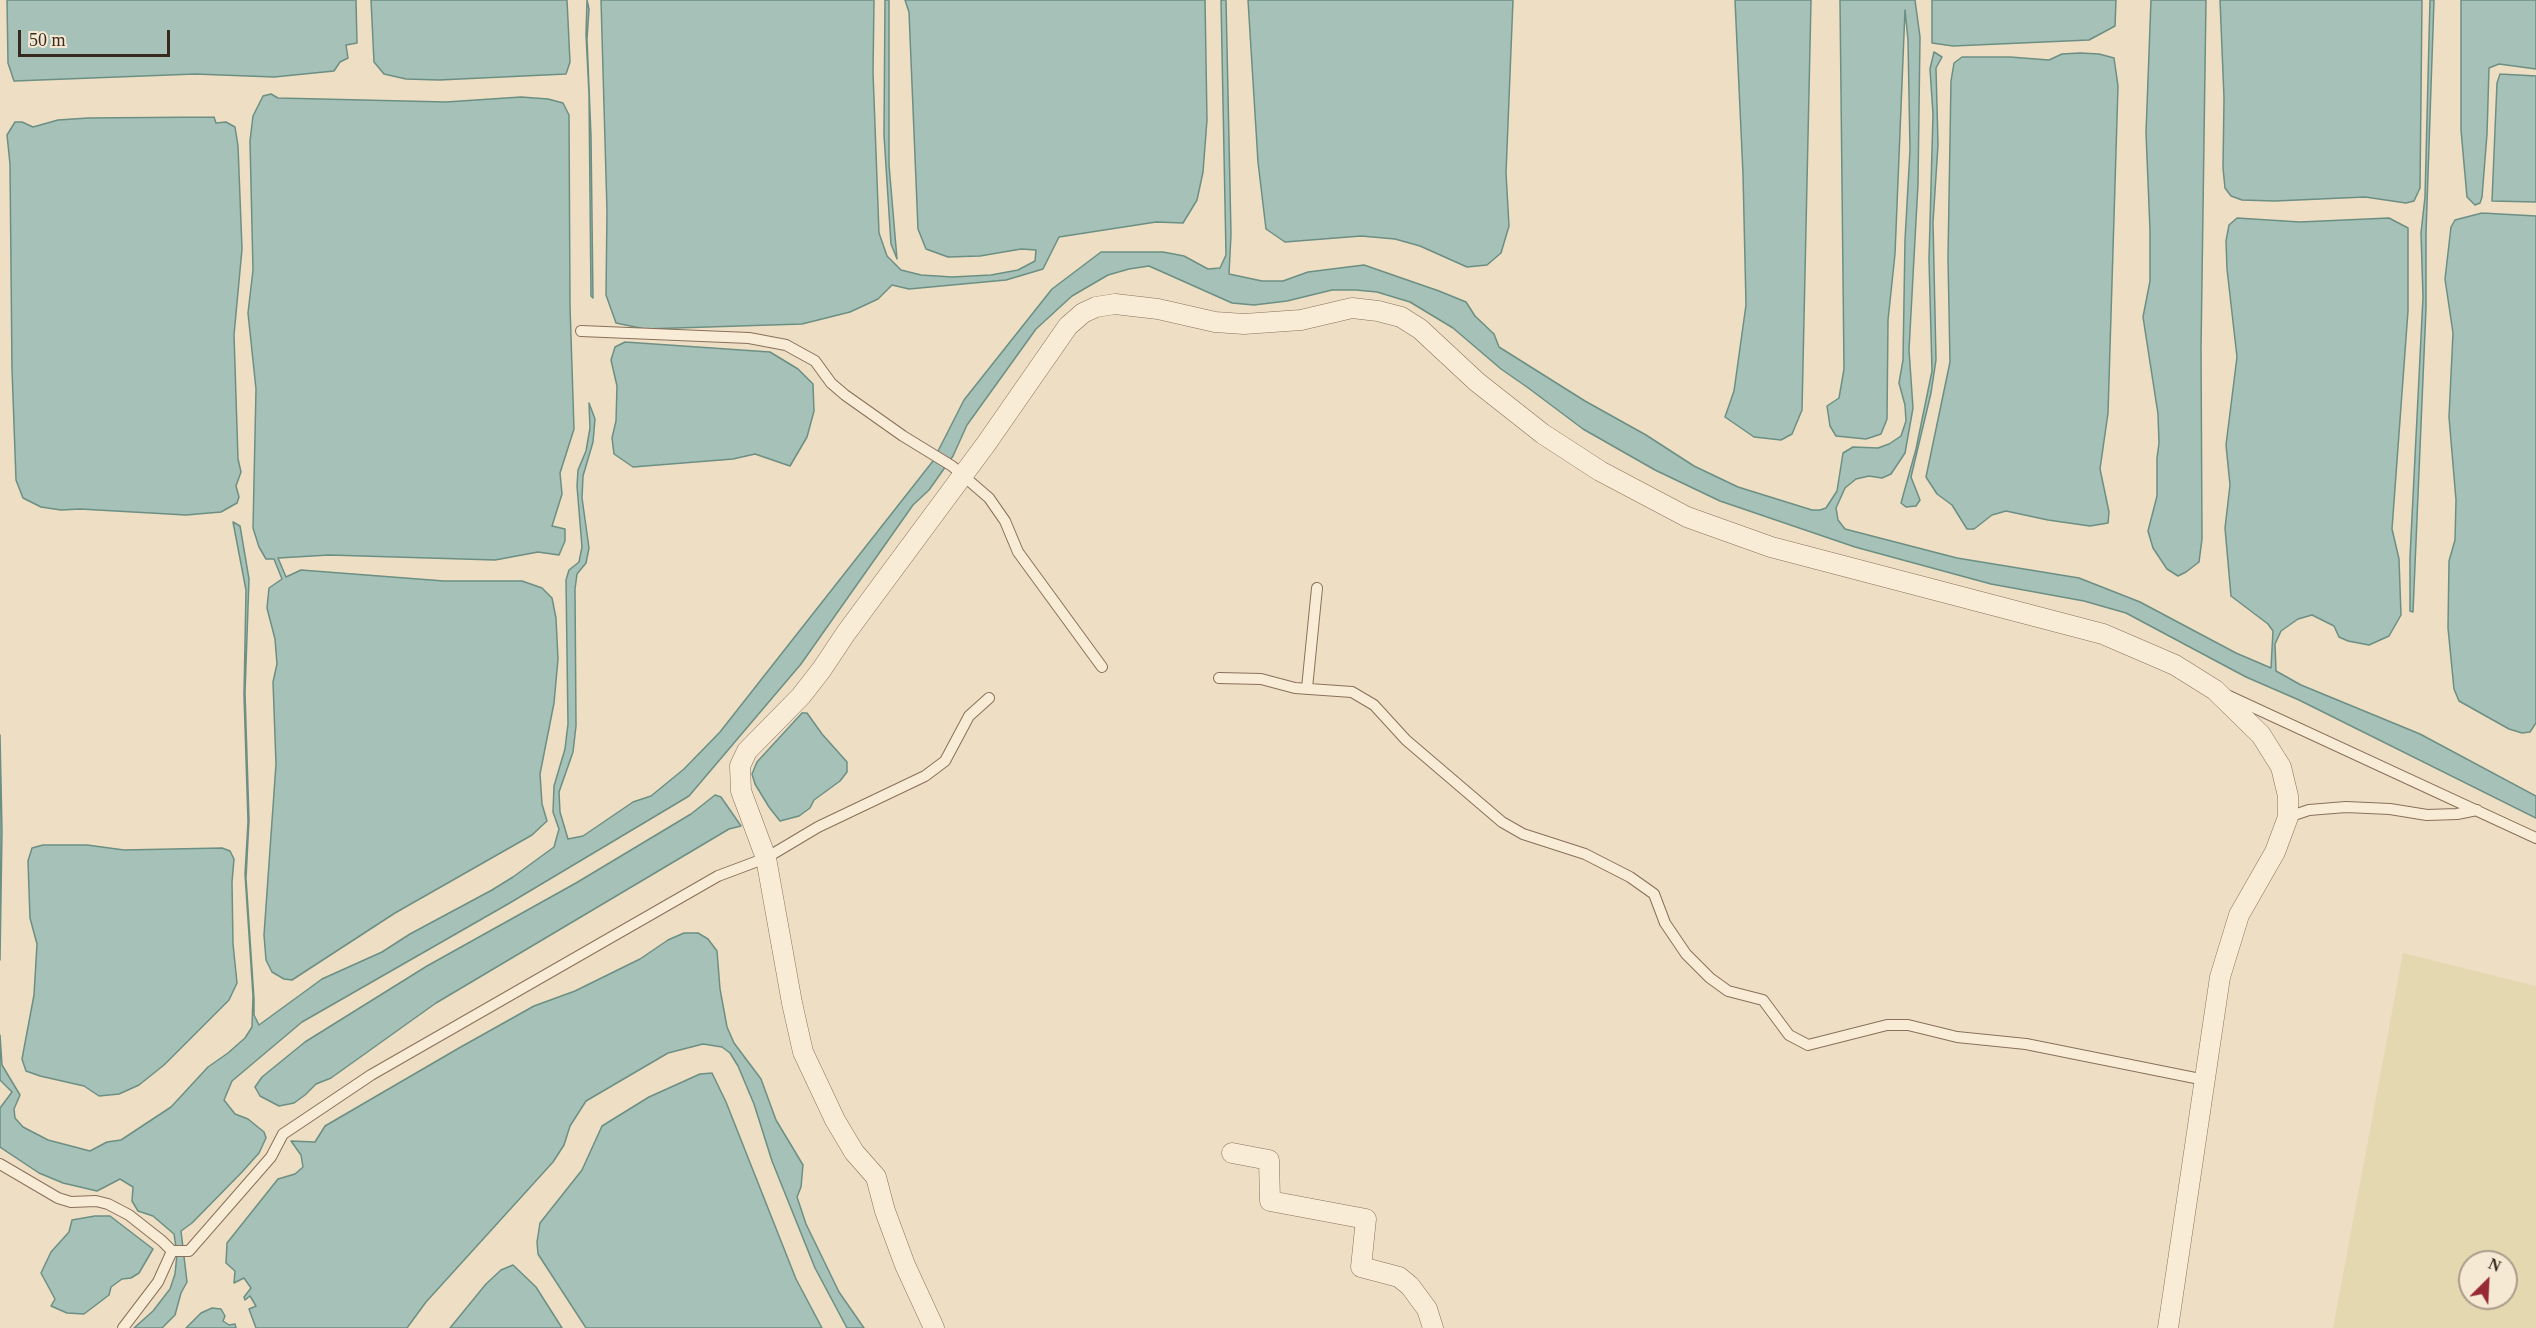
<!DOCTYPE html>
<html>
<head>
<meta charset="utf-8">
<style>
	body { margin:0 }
	#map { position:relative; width:2536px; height:1328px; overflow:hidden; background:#eedec4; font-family:Georgia,serif }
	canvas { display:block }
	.north { position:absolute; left:2458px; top:1250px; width:60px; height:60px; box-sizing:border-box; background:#f5e9d3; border:2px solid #a99c8b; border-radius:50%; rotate:24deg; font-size:16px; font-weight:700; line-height:24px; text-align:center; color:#38291e }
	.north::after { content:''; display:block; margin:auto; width:21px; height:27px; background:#972a33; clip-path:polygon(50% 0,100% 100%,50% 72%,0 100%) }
	.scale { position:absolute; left:18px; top:30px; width:152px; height:27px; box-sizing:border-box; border:3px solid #38291e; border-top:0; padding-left:8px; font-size:18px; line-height:21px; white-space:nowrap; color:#38291e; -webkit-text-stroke:4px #f5e9d3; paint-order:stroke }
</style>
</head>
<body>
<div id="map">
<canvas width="2536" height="1328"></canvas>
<div class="north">N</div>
<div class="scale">50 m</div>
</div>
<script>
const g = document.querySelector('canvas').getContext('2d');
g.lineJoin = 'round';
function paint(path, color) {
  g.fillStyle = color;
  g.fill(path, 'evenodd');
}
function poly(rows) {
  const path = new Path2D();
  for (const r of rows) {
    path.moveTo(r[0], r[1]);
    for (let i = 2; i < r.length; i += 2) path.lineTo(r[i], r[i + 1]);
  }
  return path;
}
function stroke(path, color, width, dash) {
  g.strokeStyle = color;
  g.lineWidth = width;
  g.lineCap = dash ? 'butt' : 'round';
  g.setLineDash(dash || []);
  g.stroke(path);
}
paint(poly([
	[2403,953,2536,986,2536,1328,2333,1328],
	[2470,1262,2506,1262,2506,1298,2470,1298]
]), '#e4d8b1');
const water = poly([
	[7,0,356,0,357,43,346,45,348,58,340,62,334,71,274,77,195,74,14,81,8,63,7,0],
	[371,0,567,0,570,62,566,74,439,80,406,79,384,74,374,62,371,0],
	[587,0,589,9,587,39,591,136,593,298,591,296,589,94,586,35,587,0],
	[601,0,874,0,873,72,879,233,887,256,901,270,921,275,952,277,991,275,1018,270,1035,261,1036,250,1021,249,980,256,948,257,926,249,918,229,909,12,905,0,1205,0,1207,120,1203,172,1197,200,1183,223,1156,222,1059,237,1043,269,1006,280,909,289,892,285,878,299,850,312,802,324,645,329,616,323,606,295,607,211,601,0],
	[885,0,889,0,889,165,897,259,891,244,884,135,885,0],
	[1221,0,1226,0,1231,234,1229,274,1262,281,1283,281,1308,272,1364,265,1439,291,1466,302,1475,316,1494,334,1499,347,1585,401,1646,435,1694,466,1738,487,1812,510,1820,510,1826,508,1837,491,1843,453,1853,447,1878,448,1889,444,1901,436,1906,421,1905,405,1899,383,1903,360,1905,240,1910,150,1908,40,1905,10,1895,254,1888,320,1887,419,1881,434,1866,439,1836,436,1830,426,1827,406,1839,398,1844,369,1840,0,1915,0,1920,37,1918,184,1909,350,1913,408,1905,453,1891,474,1882,478,1869,476,1856,479,1845,488,1836,508,1838,520,1845,529,1957,558,2079,578,2140,602,2236,653,2271,668,2273,631,2268,624,2231,596,2225,528,2230,485,2226,445,2237,357,2227,269,2226,241,2229,225,2237,218,2300,222,2389,218,2408,228,2408,311,2392,529,2399,559,2401,615,2389,636,2369,645,2348,641,2339,637,2334,626,2312,615,2298,619,2281,631,2275,644,2276,671,2301,685,2420,734,2536,796,2536,818,2299,700,2246,677,2126,613,2084,601,1991,584,1855,547,1720,501,1655,470,1583,429,1527,387,1501,369,1453,328,1410,302,1377,292,1356,290,1332,290,1287,301,1254,305,1232,303,1149,266,1129,269,1108,275,1072,296,1036,329,967,425,953,456,929,490,913,505,801,664,689,796,508,904,302,1022,232,1081,224,1100,235,1114,248,1119,264,1132,266,1138,259,1153,242,1172,192,1223,181,1231,187,1282,181,1293,175,1315,162,1328,134,1328,153,1311,170,1289,175,1274,177,1254,174,1234,153,1216,138,1211,132,1201,133,1187,120,1179,97,1191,63,1183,39,1173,0,1147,0,1108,12,1092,0,1080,0,1035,2,1065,20,1095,14,1109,15,1118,23,1127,48,1140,90,1151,107,1142,121,1140,171,1107,208,1067,228,1053,245,1038,252,1027,253,996,245,874,248,822,244,695,246,590,233,522,240,526,249,579,245,693,249,820,246,878,254,999,254,1015,259,1025,322,979,382,952,410,934,492,890,513,877,554,847,559,829,553,812,554,786,565,749,568,724,566,580,569,570,579,562,582,547,577,486,578,470,586,451,590,428,589,403,595,419,593,442,583,476,582,498,589,548,586,563,577,574,575,589,576,726,573,752,559,792,560,812,568,839,583,836,633,802,651,796,684,769,720,732,933,461,964,400,1052,289,1101,252,1163,252,1184,256,1208,269,1220,268,1226,255,1221,0],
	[1248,0,1513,0,1506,173,1509,226,1501,253,1487,265,1467,267,1420,246,1395,239,1361,236,1285,242,1266,229,1258,162,1248,0],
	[1735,0,1811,0,1802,410,1792,434,1781,440,1754,437,1725,417,1734,391,1746,305,1743,174,1735,0],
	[1932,0,2116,0,2115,26,2089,40,1953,46,1932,43,1932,0],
	[2151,0,2206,0,2201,349,2202,539,2199,562,2186,572,2178,576,2167,569,2153,548,2148,531,2157,496,2157,458,2159,443,2158,414,2143,317,2150,281,2150,230,2146,133,2151,0],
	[2220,0,2422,0,2420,188,2414,201,2406,203,2365,197,2275,201,2242,200,2231,196,2225,188,2223,168,2224,98,2220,0],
	[2430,0,2434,0,2426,233,2426,308,2413,612,2410,611,2410,557,2423,297,2421,233,2425,197,2430,0],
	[2461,0,2536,0,2536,69,2499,64,2489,68,2487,134,2482,197,2480,203,2475,205,2467,197,2461,130,2461,0],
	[1934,52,1942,57,1936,68,1938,145,1933,222,1936,360,1931,393,1911,477,1920,500,1916,506,1906,507,1901,503,1916,449,1932,371,1929,259,1933,114,1930,69,1934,52],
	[2080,53,2099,54,2114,58,2118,86,2108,413,2100,469,2109,512,2108,523,2090,526,2048,520,2006,511,1992,515,1974,529,1967,529,1952,505,1937,494,1926,477,1950,362,1948,258,1951,81,1954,63,1962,57,2010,57,2049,60,2062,54,2080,53],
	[2500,74,2536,76,2536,202,2492,201,2497,83,2500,74],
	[271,94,278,98,446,102,521,97,548,99,563,103,569,115,570,306,574,429,560,473,562,494,552,526,565,529,565,541,559,555,538,552,495,560,329,555,278,558,286,577,301,570,444,581,522,581,542,588,552,598,556,618,558,659,554,703,540,774,542,804,547,821,532,835,395,913,292,980,284,979,272,972,266,960,264,935,276,764,273,682,277,664,275,639,267,608,269,588,282,579,274,559,266,559,259,547,253,528,256,389,248,313,253,270,250,141,253,116,263,96,271,94],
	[214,117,216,123,226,122,235,127,238,146,242,249,234,335,238,459,241,472,236,486,239,497,237,503,221,512,186,515,80,509,61,510,41,507,23,498,16,480,12,369,10,164,7,135,15,122,22,122,33,127,58,120,88,118,214,117],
	[2482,213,2536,216,2536,723,2530,732,2522,733,2509,729,2459,701,2454,689,2448,628,2449,561,2455,540,2456,500,2449,417,2453,333,2445,279,2451,227,2455,220,2482,213],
	[625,342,770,352,798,369,813,384,814,411,807,437,790,466,755,454,733,459,633,467,614,454,612,438,616,421,617,386,611,360,615,347,625,342],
	[802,713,807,713,822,734,847,762,847,772,840,781,814,800,810,808,799,816,780,821,769,807,755,784,752,774,757,762,802,713],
	[0,735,2,831,0,960,0,735],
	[715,795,721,797,741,826,729,829,436,1003,331,1078,316,1084,305,1095,294,1103,279,1106,260,1096,255,1087,262,1077,305,1042,427,966,576,883,691,814,715,795],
	[43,845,87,845,124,850,222,848,230,851,234,859,232,882,233,944,237,983,229,1000,164,1065,139,1085,119,1094,99,1096,84,1086,40,1076,26,1071,22,1059,34,995,37,944,30,918,28,861,32,848,43,845],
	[684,933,698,933,708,939,717,951,720,989,727,1027,734,1043,761,1079,776,1120,803,1165,801,1187,797,1197,806,1224,839,1292,864,1328,847,1328,815,1268,772,1161,754,1104,738,1066,730,1053,722,1047,703,1044,668,1053,586,1101,570,1126,564,1145,553,1162,426,1302,407,1328,256,1328,249,1309,256,1306,250,1296,245,1300,244,1297,251,1288,244,1278,234,1283,235,1271,226,1263,227,1243,278,1179,295,1174,303,1167,301,1155,291,1141,315,1142,325,1126,459,1048,534,1006,575,991,640,959,668,940,684,933],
	[712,1073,726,1102,796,1279,822,1328,586,1328,538,1254,537,1242,540,1223,582,1170,602,1126,649,1097,700,1074,712,1073],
	[95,1216,110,1216,153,1249,139,1273,131,1278,122,1279,111,1287,109,1295,84,1314,67,1313,51,1306,55,1299,41,1273,51,1252,69,1232,72,1220,95,1216],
	[513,1265,536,1287,562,1328,450,1328,486,1284,501,1270,513,1265],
	[212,1308,221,1309,225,1316,223,1321,229,1325,235,1324,236,1328,186,1328,201,1313,212,1308]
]);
paint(water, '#a6c1b7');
stroke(water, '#6c8f84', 1.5);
const service = poly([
	[581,331,749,338,786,345,815,361,831,383,845,395,903,436,952,466,989,498,1005,521,1018,552,1102,667],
	[1219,678,1261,679,1295,688,1352,692,1374,705,1406,740,1502,822,1523,834,1585,854,1630,877,1654,894,1665,923,1686,954,1710,978,1728,991,1763,1000,1789,1035,1808,1045,1887,1025,1908,1025,1957,1037,2026,1044,2205,1080],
	[1307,688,1317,588],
	[2229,696,2536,838],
	[2288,817,2309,810,2346,807,2390,809,2427,815,2457,814,2477,810],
	[0,1164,58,1198,71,1202,96,1201,108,1204,129,1215,162,1241,172,1251,158,1282,123,1328],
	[172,1251,189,1251,271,1157,283,1134,307,1118,371,1075,718,876,766,858,818,827,925,776,945,761,969,716,989,698]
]);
const minor = poly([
	[1232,1153,1269,1160,1270,1201,1366,1219,1361,1267,1399,1277,1410,1286,1427,1309,1433,1328],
	[934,1328,905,1265,885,1211,876,1177,854,1152,835,1120,803,1052,792,1003,766,858,741,791,740,766,747,751,801,696,822,669,846,633,986,444,1068,326,1083,313,1096,307,1115,304,1158,309,1215,322,1244,324,1301,320,1352,308,1378,311,1401,317,1420,329,1477,382,1543,434,1600,471,1687,517,1771,547,2103,634,2175,665,2215,690,2261,735,2281,767,2288,796,2288,817,2275,852,2239,915,2220,977,2168,1328]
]);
stroke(service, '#88705a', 12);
stroke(minor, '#88705a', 21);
stroke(service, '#f9ecd7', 10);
stroke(minor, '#f9ecd7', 20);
</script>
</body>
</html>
